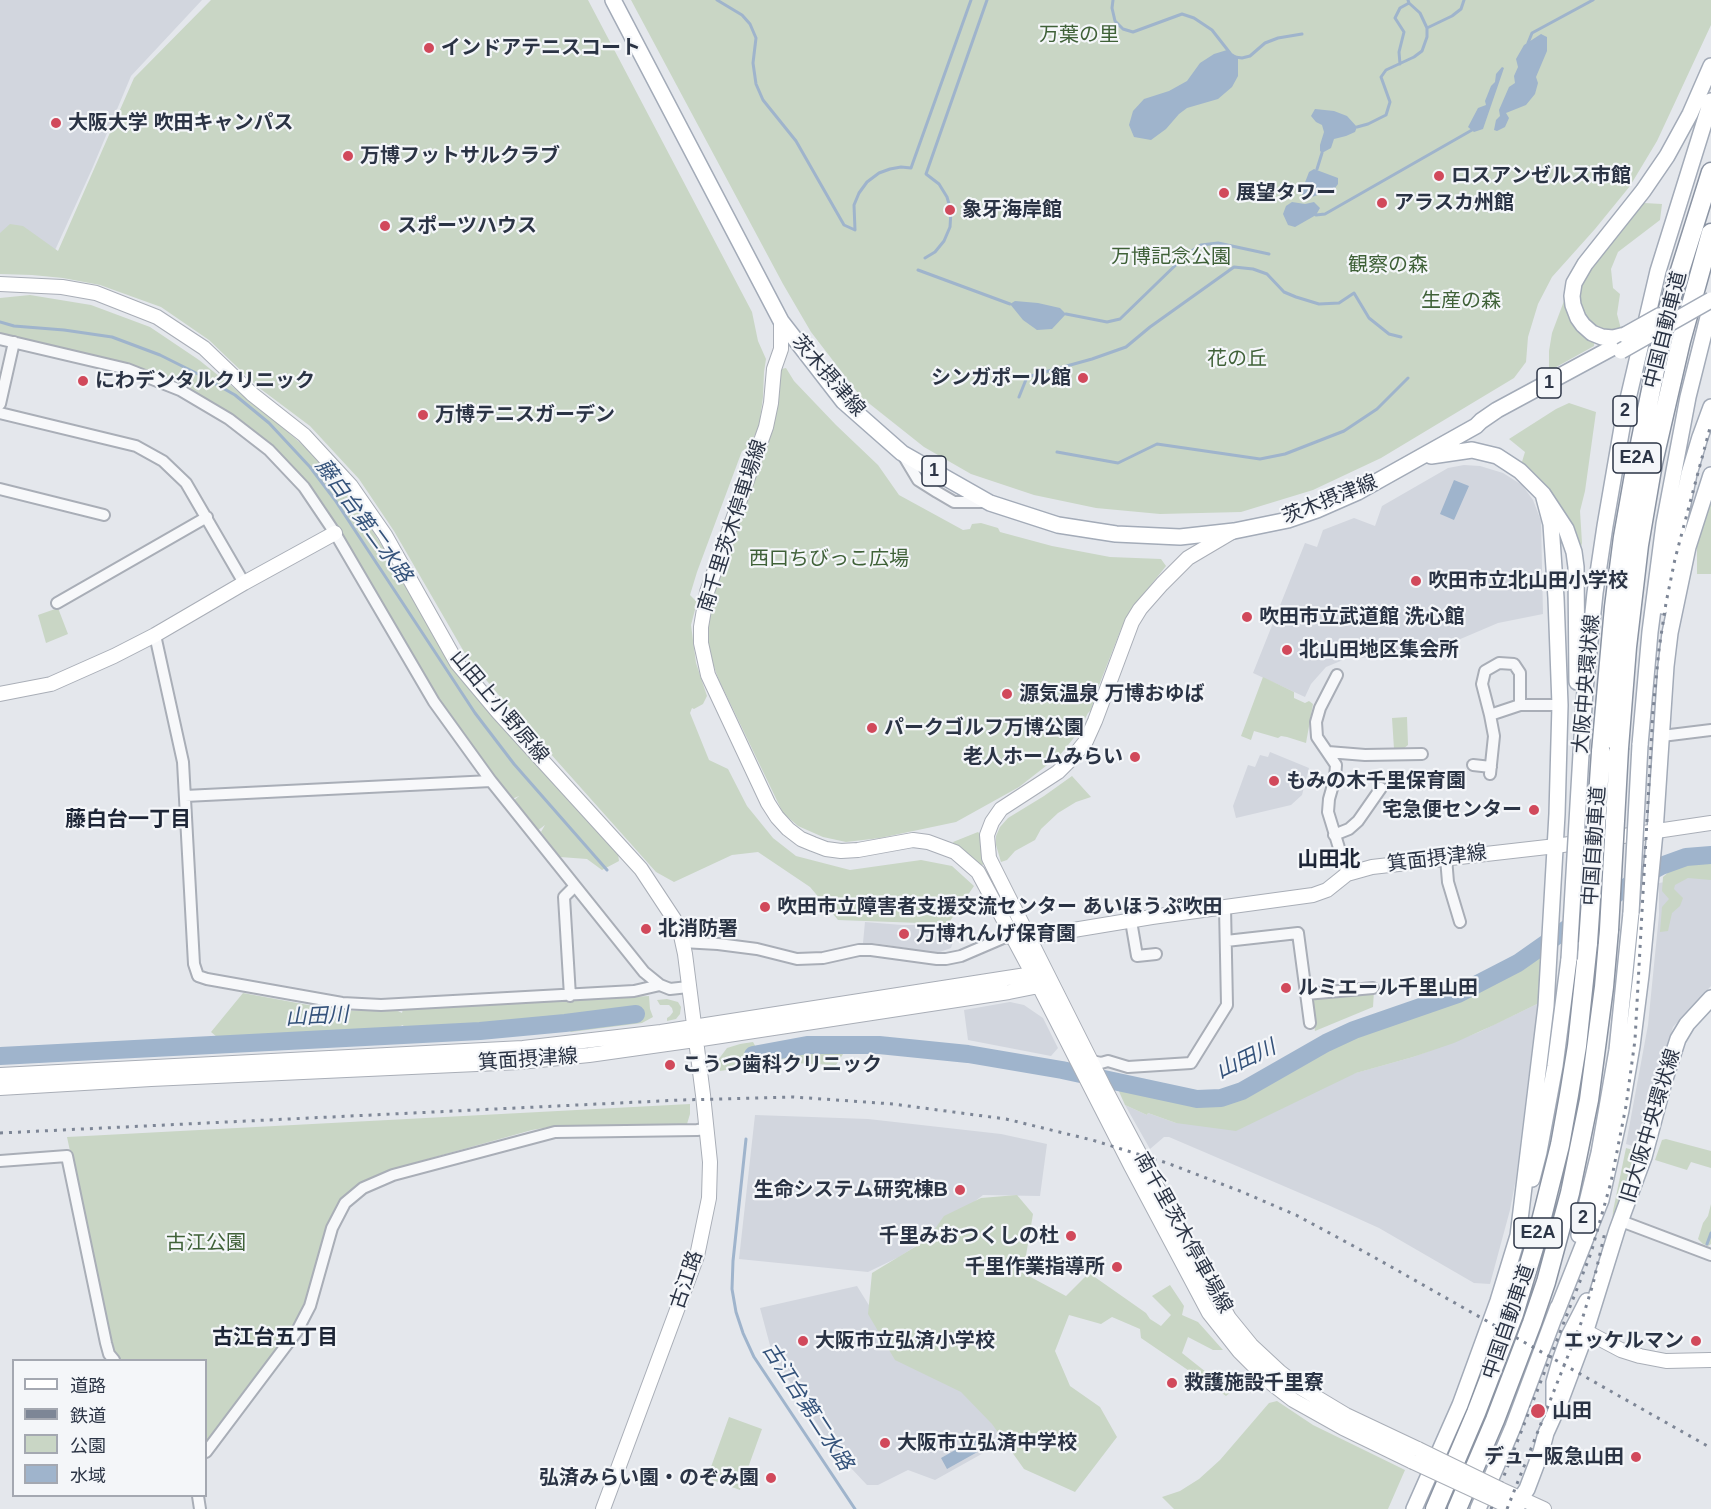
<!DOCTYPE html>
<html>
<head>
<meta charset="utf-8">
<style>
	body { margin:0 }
	#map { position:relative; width:1711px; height:1509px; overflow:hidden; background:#e4e7ec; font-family:Arial,"Noto Sans JP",sans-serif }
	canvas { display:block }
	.legend { position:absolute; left:12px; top:1359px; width:195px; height:138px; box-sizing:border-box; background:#f4f6f9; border:2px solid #a4a8b1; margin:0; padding:8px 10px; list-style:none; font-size:18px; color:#2b3445 }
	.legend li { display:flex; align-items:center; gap:12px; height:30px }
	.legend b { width:30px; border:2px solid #a4a8b1 }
</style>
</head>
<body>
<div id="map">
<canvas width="1711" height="1509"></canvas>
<ul class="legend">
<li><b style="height:8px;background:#fff"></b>道路</li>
<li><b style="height:8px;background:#7d8696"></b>鉄道</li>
<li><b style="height:16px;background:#c9d6c5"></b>公園</li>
<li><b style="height:16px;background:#9fb4cc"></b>水域</li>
</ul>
</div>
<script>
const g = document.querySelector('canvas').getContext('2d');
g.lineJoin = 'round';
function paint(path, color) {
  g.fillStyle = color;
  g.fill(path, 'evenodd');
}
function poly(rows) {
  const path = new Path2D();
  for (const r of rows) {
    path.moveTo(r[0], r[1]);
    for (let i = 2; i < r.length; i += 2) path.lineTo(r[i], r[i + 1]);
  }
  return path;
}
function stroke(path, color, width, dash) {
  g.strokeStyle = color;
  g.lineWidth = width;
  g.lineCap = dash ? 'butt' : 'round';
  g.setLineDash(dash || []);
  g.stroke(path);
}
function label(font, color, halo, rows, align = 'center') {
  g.font = font + ' Arial,"Noto Sans JP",sans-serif';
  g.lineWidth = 4.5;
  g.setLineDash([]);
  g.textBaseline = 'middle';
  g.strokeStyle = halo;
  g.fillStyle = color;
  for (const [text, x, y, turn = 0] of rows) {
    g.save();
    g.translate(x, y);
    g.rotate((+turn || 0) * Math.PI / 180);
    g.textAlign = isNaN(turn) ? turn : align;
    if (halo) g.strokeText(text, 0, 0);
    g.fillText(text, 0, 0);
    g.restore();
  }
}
paint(poly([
	[0,0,202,0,131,76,92,169,51,259,0,255],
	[1464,465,1480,466,1503,473,1522,485,1533,500,1541,521,1543,614,1498,623,1444,646,1414,650,1413,653,1386,657,1357,658,1354,654,1349,653,1346,655,1343,660,1326,667,1311,684,1305,697,1253,673,1305,543,1317,547,1323,530,1354,518,1375,526,1382,506,1448,468],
	[1270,752,1309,768,1302,795,1291,805,1236,818,1233,806,1248,765,1255,767,1260,755,1268,757],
	[1705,875,1711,875,1711,986,1673,1027,1640,1148,1626,1144,1648,1025,1659,915,1659,883],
	[865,922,902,925,936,925,953,942,951,948,937,953,874,943,863,943],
	[1010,1002,1024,1005,1043,1018,1058,1048,1051,1056,968,1040,964,1010],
	[1539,1003,1533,1041,1516,1178,1510,1210,1490,1284,1474,1283,1379,1228,1328,1205,1169,1137,1164,1137,1150,1149,1125,1105,1147,1115,1148,1113,1176,1123,1413,1057,1479,1032],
	[755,1115,868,1119,1001,1134,1047,1144,1040,1196,983,1195,925,1240,899,1257,868,1272,739,1259],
	[857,1286,875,1315,1021,1432,935,1480,908,1470,878,1485,867,1485,834,1450,778,1364,771,1349,760,1308]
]), '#d2d6de');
paint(poly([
	[211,0,588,0,752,312,758,341,766,359,764,372,763,397,759,427,748,448,742,451,697,572,690,595,697,602,691,625,696,663,707,696,703,704,694,709,692,708,690,713,709,760,728,769,747,806,773,838,796,856,850,870,921,860,952,866,974,886,948,924,838,920,810,887,758,852,732,855,674,882,656,872,507,705,467,657,394,531,359,479,310,426,258,387,209,340,161,307,100,285,63,278,32,275,0,274,0,233,10,224,23,226,58,251,134,78],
	[631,0,1711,0,1711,25,1657,141,1630,186,1595,229,1552,277,1538,304,1528,337,1526,362,1514,378,1381,458,1313,490,1241,512,1160,514,1096,508,1034,495,971,474,924,447,861,397,811,332,783,284],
	[1644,203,1662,204,1660,220,1618,252,1611,269,1613,288,1620,294,1617,314,1621,329,1615,331,1600,329,1586,320,1578,297,1581,283,1592,263],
	[30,295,91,305,150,327,199,360,274,420,321,461,350,493,455,667,617,847,619,861,602,870,587,859,560,857,541,832,545,825,537,831,512,802,519,796,512,799,495,779,439,700,325,506,308,483,272,447,232,414,182,384,128,364,0,333,0,298],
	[1564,301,1594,338,1594,346,1549,371,1549,351,1552,333],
	[786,368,794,381,836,425,878,465,899,495,963,530,970,529,972,524,981,523,998,528,1000,532,1052,546,1110,557,1161,559,1166,566,1130,611,1121,629,1098,688,1091,710,1088,713,1077,734,1060,755,1019,787,956,822,880,838,846,842,823,837,798,826,783,813,718,678,711,658,707,630,712,598,781,369],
	[1569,403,1596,412,1585,491,1580,511,1582,543,1580,551,1568,519,1540,480,1521,465,1525,452,1509,439,1556,409],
	[1711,497,1711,574,1697,574,1697,535],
	[58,608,68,634,46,643,38,615],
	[1263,677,1294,692,1294,698,1305,703,1309,701,1313,704,1306,743,1287,737,1281,736,1278,738,1254,731,1251,740,1241,736],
	[1407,717,1408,745,1402,750,1394,749,1392,718],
	[1072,776,1091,797,1076,802,1058,813,1041,829,1035,840,1015,851,1007,860,1001,862,996,845,996,836,1000,827,1008,818,1044,796],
	[978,832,981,835,980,843,984,864,980,866,969,855,955,845,953,842],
	[1687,863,1711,864,1711,880,1688,878,1675,885,1674,889,1683,898,1680,906,1672,913,1668,931,1660,932,1662,907,1669,899,1662,891,1663,877,1672,869],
	[1543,953,1539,1003,1494,1025,1454,1043,1413,1057,1356,1073,1236,1131,1176,1123,1148,1113,1147,1115,1125,1105,1117,1087,1196,1103,1214,1104,1230,1101,1242,1096,1338,1043,1356,1035,1448,1003,1507,975],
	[1374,991,1373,1007,1315,1031,1310,996],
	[243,993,341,1011,394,1009,402,1013,403,1009,649,996,650,1009,653,1017,642,1023,571,1032,564,1027,567,1018,588,1015,481,1024,404,1028,403,1025,393,1029,217,1037,211,1032],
	[667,999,678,1002,681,1007,680,1014,676,1019,667,1021,667,1018,670,1016,673,1012,672,1008,669,1005,660,1005,657,1000],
	[838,1040,845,1051,836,1065,794,1063,788,1058,760,1064,749,1060,740,1068,720,1071,718,1060,727,1048,740,1044,753,1042,758,1051,805,1049],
	[690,1104,690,1114,687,1124,555,1126,532,1130,392,1169,359,1183,340,1200,326,1226,306,1304,293,1329,209,1442,206,1444,206,1360,119,1360,115,1354,111,1342,67,1137],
	[1666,1139,1711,1151,1711,1168,1691,1162,1687,1170,1655,1160,1662,1140],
	[1626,1148,1640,1152,1612,1222,1613,1211],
	[1017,1195,1033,1214,1023,1273,1066,1296,1089,1273,1146,1313,1150,1319,1161,1326,1171,1315,1152,1296,1170,1285,1184,1306,1182,1315,1198,1322,1223,1350,1213,1350,1188,1337,1182,1353,1231,1392,1226,1396,1141,1338,1140,1329,1112,1317,1101,1324,1069,1315,1055,1351,1070,1386,1100,1407,1117,1437,1075,1492,1024,1469,992,1424,961,1392,895,1360,868,1314,872,1273,928,1239,944,1216,981,1198],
	[1711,1204,1711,1244,1708,1246,1703,1244,1698,1239,1703,1223,1708,1216],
	[1277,1401,1313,1425,1405,1470,1388,1509,1174,1509,1162,1497,1180,1491,1199,1479,1220,1460,1269,1403],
	[729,1417,762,1429,740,1490,707,1478]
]), '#c9d6c5');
paint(poly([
	[1541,34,1547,37,1547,51,1536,77,1538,83,1535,94,1526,105,1506,113,1509,118,1505,127,1497,131,1494,130,1496,120,1500,116,1499,110,1509,87,1515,83,1514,76,1518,67,1516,59,1524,45],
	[1227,50,1238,57,1238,76,1232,87,1218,99,1187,108,1179,114,1166,129,1151,140,1134,137,1129,125,1133,111,1144,99,1169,91,1187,81,1200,63,1214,54],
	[1502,67,1504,68,1483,129,1474,132,1468,127,1478,108,1486,105,1485,101,1491,86,1495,82,1496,74],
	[1315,109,1334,111,1347,116,1357,127,1355,132,1346,136,1334,139,1331,148,1322,153,1320,151,1320,145,1324,132,1322,125,1316,122,1311,116],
	[1314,169,1338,178,1338,184,1332,192,1320,194,1307,199,1301,193,1309,172],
	[1292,202,1305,204,1314,202,1320,208,1316,215,1295,227,1288,225,1283,214,1286,206],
	[1015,301,1038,303,1060,308,1066,314,1052,329,1037,330,1023,320,1010,304],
	[1454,480,1469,486,1454,520,1440,514],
	[975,1439,981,1450,947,1469,941,1458]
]), '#9fb4cc');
stroke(poly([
	[717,0,742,15,750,24,756,38,753,63,756,84,763,100,796,141,844,225,855,230,854,205,859,193,867,182,879,173,890,169,901,167,911,168,971,0],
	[1113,0,1112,8,1115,21,1123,29,1133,32,1182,14,1194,18,1212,30,1230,53],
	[1427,28,1452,16,1461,9,1464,0],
	[1528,43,1532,33,1593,0],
	[1235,57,1242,58,1250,56,1265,43,1278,38,1302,34],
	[1400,64,1399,52,1404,32,1395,18,1400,8,1409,3],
	[1357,127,1368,124,1386,115,1390,102,1381,77,1386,70,1414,57,1422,51,1427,37,1427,28,1420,13,1409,3,1408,0],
	[1317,169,1322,153],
	[1316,215,1325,214,1472,130],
	[925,258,935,252,944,241,950,227,951,211,947,197,939,184,926,174,987,0],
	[918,270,1010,304],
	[1066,314,1107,322,1120,319,1187,254,1201,245,1218,243,1269,254],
	[0,322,14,326,64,330,112,337,160,355,198,374,235,395,269,423,310,467,335,500,475,713,514,764,607,870],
	[1019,397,1027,377,1092,359,1126,347,1150,327,1234,267,1253,269,1267,274,1284,292,1296,297,1319,304,1339,303,1354,293,1369,318,1389,334,1401,337],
	[1057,452,1118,463,1157,444,1260,459,1285,454,1344,431,1377,409,1408,378],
	[746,1139,733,1261,732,1289,736,1312,743,1333,754,1357,855,1509],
	[1707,1244,1711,1233]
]), '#9fb4cc', 3);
stroke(poly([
	[753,1055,807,1045,879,1045,968,1054,1062,1070,1197,1099,1221,1098,1242,1091,1326,1043,1354,1030,1458,994,1518,963,1639,878,1661,866,1686,857,1711,855],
	[0,1056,480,1031,565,1023,636,1014]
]), '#9fb4cc', 18);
const street = poly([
	[0,339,127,369,180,390,229,419,269,450,304,487,335,533,434,702,491,781,644,972,660,985,670,989,688,987],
	[0,404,14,342],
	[0,413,136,446,163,461,186,483,244,583],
	[903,455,918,480,937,492,954,502,987,502],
	[0,489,104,515],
	[57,603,207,517],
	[155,635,183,762,194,964,198,976,207,979,342,1003,381,1005,634,991,660,985],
	[1337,675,1320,708,1316,722,1317,737,1336,765,1335,778,1329,799,1328,812,1347,874],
	[1490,715,1520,705,1560,705],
	[1662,736,1711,730],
	[1328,752,1365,755,1422,754],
	[1473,765,1491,767],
	[1490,774,1494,736,1490,715,1482,684,1485,671,1499,663,1514,664,1520,673,1520,705],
	[185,796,491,781],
	[1334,835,1349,829,1358,821,1381,788],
	[1446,858,1448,882,1460,922],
	[1131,921,1137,956,1156,954],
	[1226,941,1298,933,1310,1023],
	[682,942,718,944,757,949,797,959,823,958,859,950,871,950,937,959,946,959,961,956,1003,938,1013,937],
	[1306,994,1373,988],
	[570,996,564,897,575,886],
	[1087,1060,1101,1063,1108,1061,1128,1067,1191,1063,1227,1005,1225,907],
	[0,1161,67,1156,106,1343,109,1354,114,1360],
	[1621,1221,1711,1255],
	[206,1452,297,1331,310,1306,332,1228,345,1203,363,1188,393,1175,555,1132,697,1130,707,1129],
	[198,1496,200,1509]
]);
const secondary = poly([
	[0,284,62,287,96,293,157,317,204,348,252,394,304,435,351,486,385,535,457,663,498,712,641,869,674,919,680,931,685,954,703,1095,710,1162,709,1198,697,1256,603,1509],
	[781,321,781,349,774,369,771,403,766,427,707,592,701,627,701,643,708,675,768,803,777,817,788,829,801,839,813,844,826,849,841,851,858,850,913,840,928,842,955,852,978,872,1039,986,1131,1166,1209,1313,1239,1351,1271,1383,1293,1400,1343,1428,1413,1462],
	[1232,532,1188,558,1162,584,1140,609,1132,622,1095,721,1086,741,1073,757,1058,772,1001,809,992,822,987,835,989,858,1103,1085,1197,1262,1229,1318,1251,1345,1280,1372,1301,1388,1346,1415,1418,1449],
	[0,694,51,684,114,656,155,635,244,583,335,533],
	[1022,937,1037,936,1152,917,1313,895,1327,890,1347,874,1372,867,1556,846,1711,823],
	[0,1075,523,1048,661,1032,1007,978,1033,974,1041,976],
	[0,1088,151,1079,520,1062,589,1055,695,1040,1009,992,1039,986,1045,981],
	[1579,1322,1585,1331,1621,1350,1640,1356,1666,1361,1710,1360],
	[1500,1489,1544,1509],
	[1495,1500,1514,1509]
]);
const primary = poly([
	[613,0,781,321,843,401,902,453,990,503,1058,525,1116,534,1180,537,1234,531,1288,520,1317,510,1358,492,1476,426,1481,421,1497,410,1623,342],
	[1625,335,1613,338,1602,337,1592,333,1583,325,1578,318,1573,305,1572,296,1574,283,1585,264,1643,191,1667,156,1690,114,1711,66],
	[1431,456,1472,450,1497,456,1520,471,1543,494,1566,529,1574,552,1576,567,1577,682],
	[1662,606,1689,474,1700,437,1711,407],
	[1640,745,1650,632,1664,524,1688,397,1711,305],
	[1581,754,1585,690,1595,593,1605,526,1624,416,1658,271,1711,101],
	[1532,1179,1539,1152,1555,1066,1569,959],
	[1579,1235,1599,1153,1617,1050,1631,913],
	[1518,1236,1546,1006,1557,814,1560,705,1556,598,1551,524,1543,494],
	[1555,1316,1601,1200,1621,1110,1632,1046,1641,975,1655,832,1666,666,1670,633,1688,547,1711,475],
	[1554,1405,1554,1382,1560,1361,1569,1336,1587,1301],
	[1414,1509,1460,1405,1498,1301,1521,1226],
	[1478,1509,1513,1427,1558,1307],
	[1516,1509,1521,1498,1527,1489,1541,1452,1546,1433,1560,1402,1581,1346,1617,1230,1644,1157,1664,1082,1678,1039,1687,1024,1711,998]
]);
const highway = poly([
	[1619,748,1627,647,1639,545,1653,463,1681,341,1711,233],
	[1601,752,1614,607,1623,537,1637,458,1667,312,1711,172],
	[1435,1509,1476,1413,1514,1314,1536,1241,1560,1145,1569,1095,1577,1046,1588,943],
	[1457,1509,1495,1420,1532,1323,1546,1282,1570,1193,1589,1100,1604,987,1609,930]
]);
stroke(street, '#a9aeb7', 14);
stroke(secondary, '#a9aeb7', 16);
stroke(primary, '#a3abb8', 18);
stroke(highway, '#8b94a3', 21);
stroke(street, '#f7f8fa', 10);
stroke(secondary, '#fff', 14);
stroke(primary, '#fff', 15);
stroke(highway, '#fff', 18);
stroke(poly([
	[0,1133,681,1100,794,1097,893,1104,1006,1119,1092,1140,1167,1163,1240,1191,1296,1215,1372,1256,1711,1448],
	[1491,1509,1591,1253,1611,1182,1626,1106,1635,1040,1653,710,1659,649,1666,603,1675,559,1711,424],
	[1507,1509,1581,1323,1593,1284,1605,1232]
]), '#7d8696', 3, [3, 6]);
const secondaryBridge = poly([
	[1418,1449,1500,1489],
	[1413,1462,1495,1500]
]);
const primaryBridge = poly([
	[1625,335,1659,316,1666,315],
	[1621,351,1711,300],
	[1631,913,1640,745],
	[1569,959,1581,754]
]);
const highwayBridge = poly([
	[1609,930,1619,748],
	[1588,943,1601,752]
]);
stroke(secondaryBridge, '#a9aeb7', 16, []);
stroke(primaryBridge, '#a3abb8', 18, []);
stroke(highwayBridge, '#8b94a3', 21, []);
stroke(secondaryBridge, '#fff', 14);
stroke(primaryBridge, '#fff', 15);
stroke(highwayBridge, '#fff', 18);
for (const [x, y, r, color] of [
	[429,48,6,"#d1495b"],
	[56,123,6,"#d1495b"],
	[348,156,6,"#d1495b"],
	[1439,176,6,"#d1495b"],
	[1224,193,6,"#d1495b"],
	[1382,203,6,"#d1495b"],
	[950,210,6,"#d1495b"],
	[385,226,6,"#d1495b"],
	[1083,378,6,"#d1495b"],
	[83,381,6,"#d1495b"],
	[423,415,6,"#d1495b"],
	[1416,581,6,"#d1495b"],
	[1247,617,6,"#d1495b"],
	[1287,650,6,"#d1495b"],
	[1007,694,6,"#d1495b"],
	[872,728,6,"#d1495b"],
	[1135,757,6,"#d1495b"],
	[1274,781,6,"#d1495b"],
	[1534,810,6,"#d1495b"],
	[765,907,6,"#d1495b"],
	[646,929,6,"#d1495b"],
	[904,934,6,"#d1495b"],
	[1286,988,6,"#d1495b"],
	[670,1065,6,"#d1495b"],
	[960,1190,6,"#d1495b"],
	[1071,1236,6,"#d1495b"],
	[1117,1267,6,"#d1495b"],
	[803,1341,6,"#d1495b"],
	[1696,1341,6,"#d1495b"],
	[1172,1383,6,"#d1495b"],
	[1538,1411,8,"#d1495b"],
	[885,1443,6,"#d1495b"],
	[1636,1457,6,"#d1495b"],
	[771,1478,6,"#d1495b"]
]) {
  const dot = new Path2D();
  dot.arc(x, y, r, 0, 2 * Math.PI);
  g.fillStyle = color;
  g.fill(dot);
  stroke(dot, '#f4f6f9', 2);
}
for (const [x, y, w] of [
	[1549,383,24],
	[1625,411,24],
	[1637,458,48],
	[934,471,24],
	[1583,1218,24],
	[1538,1233,48]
]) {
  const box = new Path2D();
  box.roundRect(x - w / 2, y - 15, w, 30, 4.5);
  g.fillStyle = '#f4f6f9';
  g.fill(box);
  stroke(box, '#2b3445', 1.5);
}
label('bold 18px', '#2b3445', null, [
	["1",1549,383],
	["2",1625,411],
	["E2A",1637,458],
	["1",934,471],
	["2",1583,1218],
	["E2A",1538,1233]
]);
label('20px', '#3f6138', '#f4f6f9', [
	["万葉の里",1079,35],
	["万博記念公園",1171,257],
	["観察の森",1388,265],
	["生産の森",1461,301],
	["花の丘",1237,359],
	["西口ちびっこ広場",829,559],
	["古江公園",206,1243]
]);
label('bold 20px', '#2b3445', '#f4f6f9', [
	["インドアテニスコート",441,48],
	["大阪大学 吹田キャンパス",68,123],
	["万博フットサルクラブ",360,156],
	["ロスアンゼルス市館",1451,176],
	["展望タワー",1236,193],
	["アラスカ州館",1394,203],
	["象牙海岸館",962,210],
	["スポーツハウス",397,226],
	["シンガポール館",1071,378,"right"],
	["にわデンタルクリニック",95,381],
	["万博テニスガーデン",435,415],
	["吹田市立北山田小学校",1428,581],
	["吹田市立武道館 洗心館",1259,617],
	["北山田地区集会所",1299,650],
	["源気温泉 万博おゆば",1019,694],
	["パークゴルフ万博公園",884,728],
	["老人ホームみらい",1123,757,"right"],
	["もみの木千里保育園",1286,781],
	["宅急便センター",1522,810,"right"],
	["吹田市立障害者支援交流センター あいほうぷ吹田",777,907],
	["北消防署",658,929],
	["万博れんげ保育園",916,934],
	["ルミエール千里山田",1298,988],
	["こうつ歯科クリニック",682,1065],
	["生命システム研究棟B",948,1190,"right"],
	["千里みおつくしの杜",1059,1236,"right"],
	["千里作業指導所",1105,1267,"right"],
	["大阪市立弘済小学校",815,1341],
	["エッケルマン",1684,1341,"right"],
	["救護施設千里寮",1184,1383],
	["山田",1552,1411],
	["大阪市立弘済中学校",897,1443],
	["デュー阪急山田",1624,1457,"right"],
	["弘済みらい園・のぞみ園",759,1478,"right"]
], 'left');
label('20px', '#2b3445', '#f4f6f9', [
	["中国自動車道",1666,330,-76],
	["茨木摂津線",828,376,49],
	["茨木摂津線",1330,500,-22],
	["南千里茨木停車場線",733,526,-72],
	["大阪中央環状線",1587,684,-85],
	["山田上小野原線",499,707,50],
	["中国自動車道",1595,846,-86],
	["箕面摂津線",1437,859,-7],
	["箕面摂津線",528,1060,-4],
	["旧大阪中央環状線",1651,1126,-73],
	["南千里茨木停車場線",1183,1233,61],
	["古江路",687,1280,-71],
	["中国自動車道",1509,1322,-71]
]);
label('italic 21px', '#34527a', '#f4f6f9', [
	["藤白台第二水路",363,521,54],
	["山田川",317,1017,-3],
	["山田川",1246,1060,-25],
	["古江台第二水路",807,1407,57]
]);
label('bold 21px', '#1d2536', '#f4f6f9', [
	["藤白台一丁目",128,820],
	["山田北",1329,860],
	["古江台五丁目",275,1338]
]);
</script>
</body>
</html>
